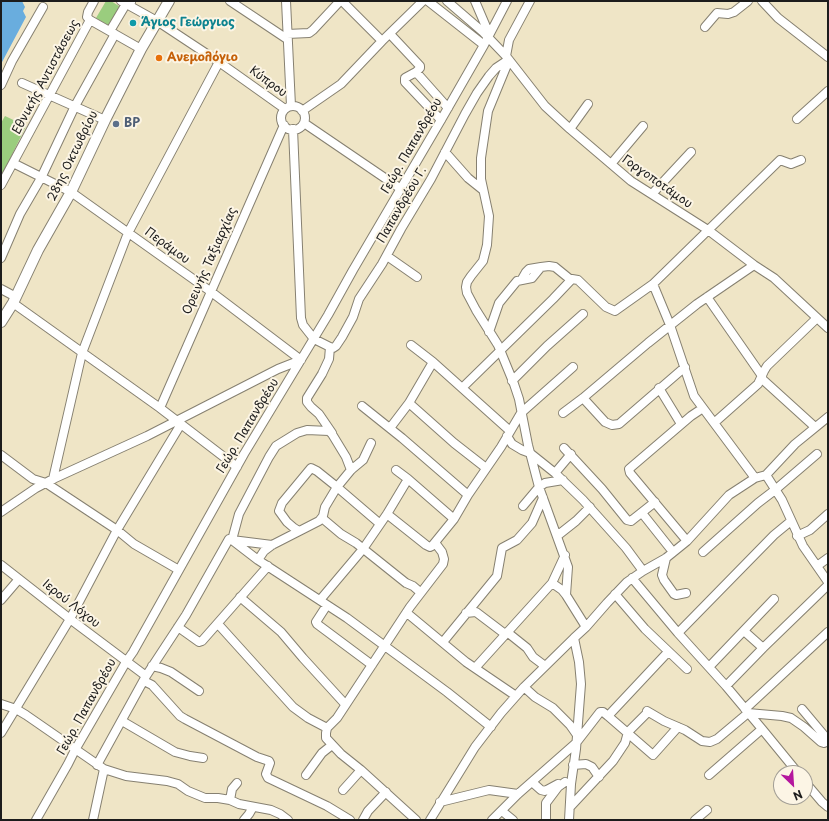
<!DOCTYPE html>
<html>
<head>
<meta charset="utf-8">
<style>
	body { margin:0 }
	#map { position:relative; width:829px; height:821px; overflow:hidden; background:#efe5c6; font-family:"Playpen Sans",sans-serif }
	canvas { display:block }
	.frame { position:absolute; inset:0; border:2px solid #1c1c1c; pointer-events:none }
	.north { position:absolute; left:773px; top:765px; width:40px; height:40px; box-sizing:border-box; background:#fcf5e5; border:1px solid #a29e95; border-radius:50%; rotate:155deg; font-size:11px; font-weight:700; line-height:16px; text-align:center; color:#1c1c1c }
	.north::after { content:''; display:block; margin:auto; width:14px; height:18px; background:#b5179e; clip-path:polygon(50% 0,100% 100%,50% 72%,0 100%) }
</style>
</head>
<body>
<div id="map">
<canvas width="829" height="821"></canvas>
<div class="frame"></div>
<div class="north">N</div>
</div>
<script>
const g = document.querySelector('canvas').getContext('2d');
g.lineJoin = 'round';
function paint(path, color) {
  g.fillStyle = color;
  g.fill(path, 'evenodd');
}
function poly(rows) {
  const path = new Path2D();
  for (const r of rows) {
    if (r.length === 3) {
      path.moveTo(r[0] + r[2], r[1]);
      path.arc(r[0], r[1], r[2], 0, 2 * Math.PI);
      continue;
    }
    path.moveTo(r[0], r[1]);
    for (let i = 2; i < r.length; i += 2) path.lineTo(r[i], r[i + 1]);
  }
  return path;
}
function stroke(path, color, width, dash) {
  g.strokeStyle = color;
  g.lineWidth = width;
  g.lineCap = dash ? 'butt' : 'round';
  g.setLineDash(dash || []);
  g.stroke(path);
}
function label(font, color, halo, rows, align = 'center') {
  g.font = font + ' "Playpen Sans",sans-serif';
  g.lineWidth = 4;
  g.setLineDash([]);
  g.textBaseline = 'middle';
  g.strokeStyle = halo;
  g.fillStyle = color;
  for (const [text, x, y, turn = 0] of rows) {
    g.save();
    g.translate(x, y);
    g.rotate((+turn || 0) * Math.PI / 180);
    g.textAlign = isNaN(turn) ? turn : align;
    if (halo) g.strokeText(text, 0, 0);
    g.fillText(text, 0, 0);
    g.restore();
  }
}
paint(poly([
	[106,1,111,1,122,8,111,27,96,18],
	[5,116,26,126,1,177,1,123]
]), '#9acd7e');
paint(poly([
	[1,1,22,1,25,7,23,11,26,17,1,64]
]), '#69adde');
const minor = poly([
	[121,1,157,21,219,62,285,109],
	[230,1,287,39],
	[286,1,291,106],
	[342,1,382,41],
	[428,1,484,45],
	[447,1,483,32,506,56,545,106,570,129,631,181,708,230,754,265,774,278,828,328],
	[475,1,487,29,488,38],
	[762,1,778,18,828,57],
	[90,20,141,49],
	[705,27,717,13,728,14,734,12,748,1],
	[110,31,126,4,131,2],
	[287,34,309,33,313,30,340,1],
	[390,34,420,66,420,68,416,72,405,78,405,82,441,120],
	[506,56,509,40,530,1],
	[509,60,488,111,481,158,481,179,489,216,487,245,483,261,471,276,467,282,466,287,467,293,476,310,498,345,514,384,519,399,528,445,539,487,568,567,566,595,586,627,574,638,579,662,581,684,576,749,571,784,569,820],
	[416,72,448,108],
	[22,83,105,120],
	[1,85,12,61,43,7],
	[293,118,12],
	[302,111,341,84,382,41,423,1],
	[797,119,828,91],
	[304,123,401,189],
	[293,129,301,318,303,325,314,339,330,347,333,348,336,346,342,337,353,317,359,299,382,264,401,229,431,179,465,114,477,93,489,76,496,68,508,60],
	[570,129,588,104],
	[445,152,468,178,483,190],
	[13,163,71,192,210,291,301,360],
	[611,164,643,126],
	[1,185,90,20,87,17,88,12,94,1],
	[652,194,691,152],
	[387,256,417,277],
	[1,258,20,214,41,178,75,106,115,34],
	[522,279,526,272,529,269,541,267],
	[1,289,16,297],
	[707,297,762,376],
	[13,303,160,408,237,467],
	[489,332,499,303,517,281,532,278,541,267,549,266,555,267,571,280],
	[411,345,433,362,510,431],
	[330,347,329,359,322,374,307,398,307,402,311,407,319,414,332,433],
	[761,378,815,427],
	[512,381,547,346,583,314],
	[462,388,553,299,572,279,578,280,606,307,615,311,653,284],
	[659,388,681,424],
	[583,398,605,422,612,425,619,424,685,367],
	[409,403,454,443,486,468],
	[362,406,402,438,468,495],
	[160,408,284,125],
	[563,413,583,398,648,343,697,304,754,265],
	[714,423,758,384,764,371,767,366,817,318],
	[390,428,409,403,433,362],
	[507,436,512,444,522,450,530,453,555,473,583,500,626,548,643,571],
	[564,448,602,489,627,520,631,521,655,502],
	[1,455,33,479,46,483,117,530,134,544,179,570],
	[396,470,408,479,454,519],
	[555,473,571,454],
	[766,475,782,500,803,546,828,582],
	[755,478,694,396,670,325,653,284,780,160,791,164,801,160],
	[53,479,82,353,128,233,219,62],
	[523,506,539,487,545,483,563,480],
	[1,512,36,488,53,479,147,436,278,369,301,360],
	[642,513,673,552],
	[387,514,426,545,430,547,432,546,454,519,468,495,501,447,521,413,573,367],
	[322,518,341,534,356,543,406,583,413,586,420,592],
	[299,531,294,528,287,522,279,511,282,503,311,468,317,471,337,487,379,523],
	[557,536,576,521,590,507],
	[797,536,810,530,828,514],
	[687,541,630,473,629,469,691,416,703,408],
	[272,545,232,540,239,514,269,457,276,446,297,433,307,430,329,431,332,434,346,457,351,470],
	[703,552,758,503,775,490,817,454],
	[666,558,662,575,664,580,674,594,676,595,686,593],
	[258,560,264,551,272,545,319,521,323,516,325,507,337,487,351,470,363,460,371,443],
	[1,565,70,619,146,676],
	[817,566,828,558],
	[632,578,678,633,726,686,763,648,828,585],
	[552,583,562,590,566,595],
	[615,594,645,629,687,669],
	[240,597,281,632,303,658,345,704],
	[1,600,19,579],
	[320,600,363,549,387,514,408,479],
	[327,605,316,622,317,624,372,665],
	[407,613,466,662,516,696],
	[466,613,476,612,505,634],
	[218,624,293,707,308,718,327,728],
	[178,627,199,642,202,641,268,566],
	[586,627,607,603,627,582,643,571,666,558,687,541,729,495,755,478,766,475,795,444,828,417],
	[744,631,763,648],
	[507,632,527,648,533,657,545,666],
	[678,633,774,535,791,521],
	[443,642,497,576,502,548,517,540,532,523,543,498],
	[152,666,161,668,171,672,199,691],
	[709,667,774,599],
	[475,668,552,583,565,555],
	[144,681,152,685,180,716,185,719,257,757,269,761,270,763,266,774,268,778,327,806,350,820],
	[524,687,535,697,553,708,570,725,577,735],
	[1,704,16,709,26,715,104,769,126,776,167,781,178,784,188,791,205,798,218,798,230,800,239,804,271,810,280,814,288,820],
	[745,709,828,632],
	[802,709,828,740],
	[647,711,664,721,685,730,702,741,710,742,717,739,748,713,782,716,791,718,804,727,821,742,824,743,828,741],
	[608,716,668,652],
	[122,721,175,752,190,756,203,758],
	[762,729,798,773],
	[1,733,70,619,117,530,181,424],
	[97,765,146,676,186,615,229,539,232,540,258,560,347,618,447,692,491,727],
	[573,765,586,764,592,767,599,777],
	[306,775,322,753,332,745],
	[709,775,762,729,726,686],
	[532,782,541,790,545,791,558,784],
	[805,782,822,802,828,807],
	[343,790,361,770],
	[230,800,232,789,237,783],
	[440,802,489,790,518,794],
	[570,807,613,761,625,743,628,732,648,712],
	[502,811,513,820],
	[36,820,68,764,75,750,126,662,133,652,244,454,328,315,353,270,441,120,484,45,507,1],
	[93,820,104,769],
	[244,820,249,814,253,807],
	[363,820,368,811,386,792],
	[416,820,361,770,341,754,326,738,326,733,327,728,337,718,410,607,443,564,444,559,442,552,436,544],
	[430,820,475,747,501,713,524,687,574,638],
	[492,820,518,794,576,743,600,712,603,712,608,716,653,755,678,727],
	[546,820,546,803,558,787,565,782],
	[695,820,707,810]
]);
const major = poly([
	[1,322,13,303,38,250,71,192,105,120,141,49,169,1]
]);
stroke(minor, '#868071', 10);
stroke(major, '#868071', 12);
stroke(minor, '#fff', 8);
stroke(major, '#fff', 10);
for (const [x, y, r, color] of [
	[133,23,4,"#0f9aa8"],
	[159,58,4,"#e8710a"],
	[116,124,4,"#5c6f8a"]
]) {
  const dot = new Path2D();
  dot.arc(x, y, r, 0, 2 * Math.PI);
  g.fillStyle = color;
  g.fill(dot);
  stroke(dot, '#fcf5e5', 1.5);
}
label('bold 12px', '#0d838f', '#fcf5e5', [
	["Άγιος Γεώργιος",141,23]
], 'left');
label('bold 12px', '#c56008', '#fcf5e5', [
	["Ανεμολόγιο",167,58]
], 'left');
label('12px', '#1c1c1c', '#fcf5e5', [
	["Εθνικής Αντιστάσεως",46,77,-62],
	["Κύπρου",268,82,36],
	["Γεώρ. Παπανδρέου",412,146,-60],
	["28ης Οκτωβρίου",73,156,-64],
	["Γοργοποτάμου",657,182,35],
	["Παπανδρέου Γ.",402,205,-60],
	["Περάμου",167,246,36],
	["Ορεινής Ταξιαρχίας",210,261,-66],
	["Γεώρ. Παπανδρέου",248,426,-59],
	["Ιερού Λόχου",71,604,38],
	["Γεώρ. Παπανδρέου",87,707,-61]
]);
label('bold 12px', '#4e5e75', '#fcf5e5', [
	["BP",124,124]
], 'left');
</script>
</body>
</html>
